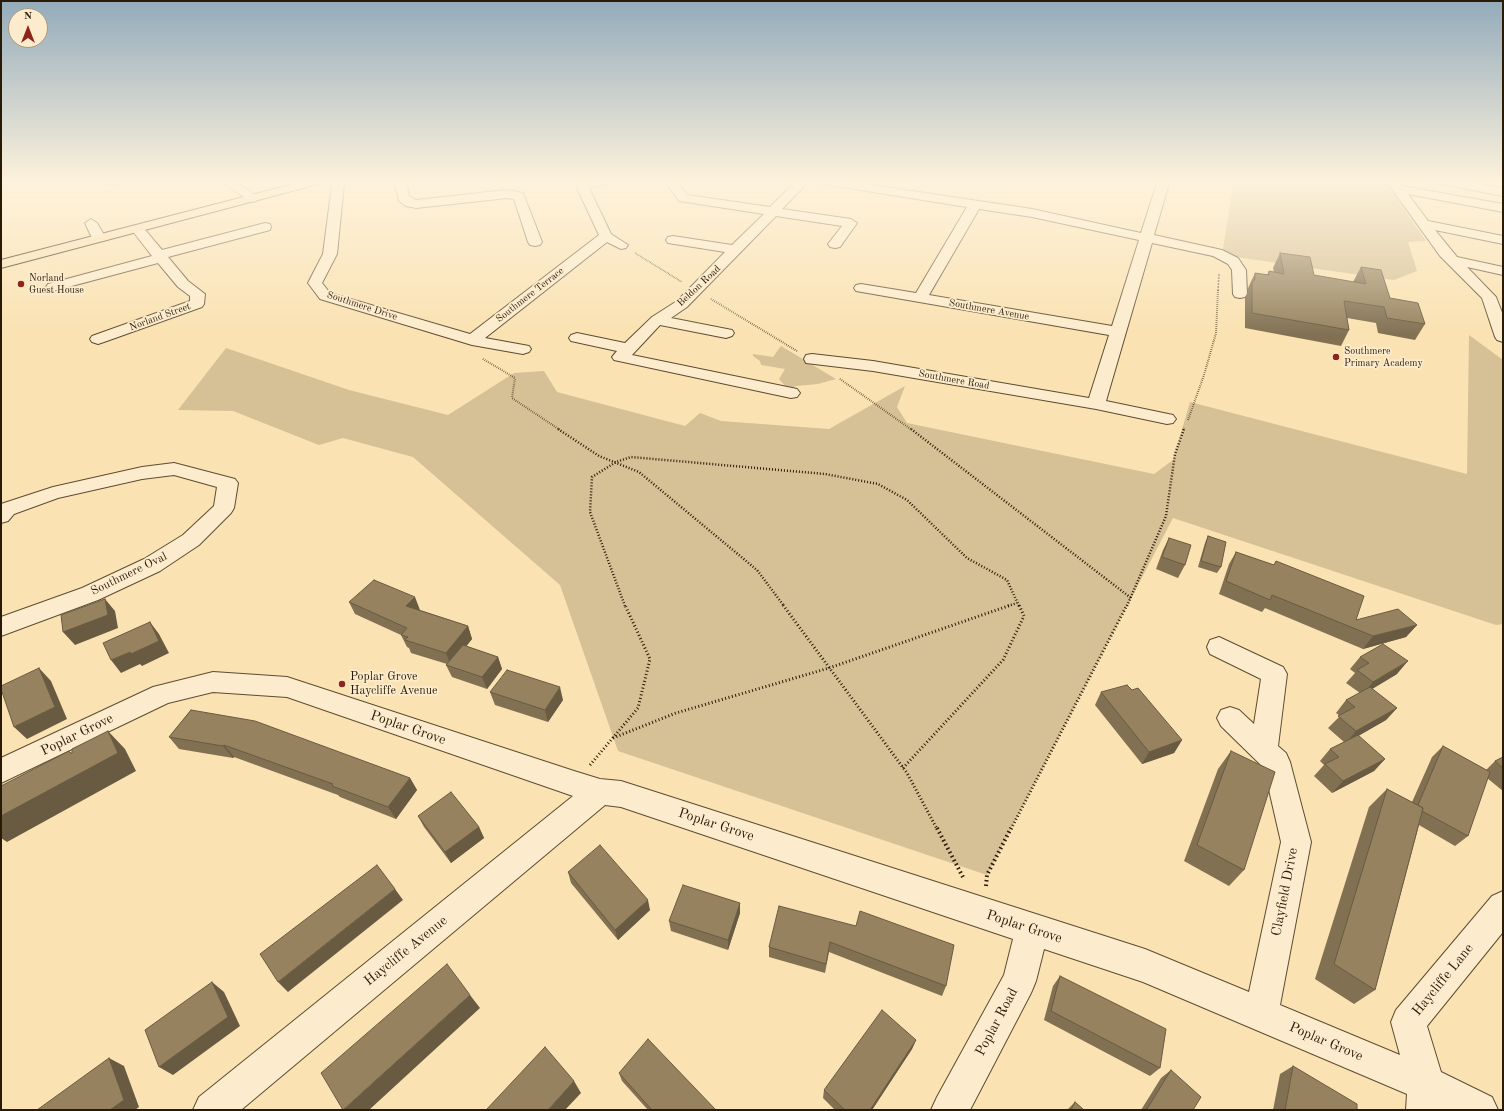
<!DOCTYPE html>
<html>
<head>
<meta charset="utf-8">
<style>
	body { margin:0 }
	#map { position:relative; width:1504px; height:1111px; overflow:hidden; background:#fae2b2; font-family:"Old Standard TT",serif }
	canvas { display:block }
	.frame { position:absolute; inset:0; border:2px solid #291a06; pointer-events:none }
	.north { position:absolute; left:8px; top:8px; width:40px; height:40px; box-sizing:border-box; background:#fceccd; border:1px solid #a8987d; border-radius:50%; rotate:0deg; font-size:11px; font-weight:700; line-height:16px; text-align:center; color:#291a06 }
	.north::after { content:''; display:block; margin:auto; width:14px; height:18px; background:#8f2418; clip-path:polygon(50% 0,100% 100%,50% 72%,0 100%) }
</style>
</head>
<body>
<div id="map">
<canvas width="1504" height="1111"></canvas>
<div class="frame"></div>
<div class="north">N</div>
</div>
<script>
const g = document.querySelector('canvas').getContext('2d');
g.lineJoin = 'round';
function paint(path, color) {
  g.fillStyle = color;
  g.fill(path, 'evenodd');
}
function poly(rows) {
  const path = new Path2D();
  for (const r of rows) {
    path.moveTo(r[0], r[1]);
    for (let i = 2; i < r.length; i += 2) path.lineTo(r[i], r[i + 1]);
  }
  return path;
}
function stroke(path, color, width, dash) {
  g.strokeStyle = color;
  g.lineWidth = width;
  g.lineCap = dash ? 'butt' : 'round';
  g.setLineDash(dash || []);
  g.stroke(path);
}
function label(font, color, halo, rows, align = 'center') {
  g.font = font + ' "Old Standard TT",serif';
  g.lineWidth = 3.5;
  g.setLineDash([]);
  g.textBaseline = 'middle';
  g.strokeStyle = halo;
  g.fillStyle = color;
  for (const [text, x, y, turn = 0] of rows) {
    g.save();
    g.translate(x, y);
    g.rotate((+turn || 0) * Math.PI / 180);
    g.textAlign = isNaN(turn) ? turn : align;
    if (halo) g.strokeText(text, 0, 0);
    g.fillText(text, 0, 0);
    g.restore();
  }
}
paint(poly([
	[1234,180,1381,180,1386,182,1426,241,1408,242,1417,271,1394,280,1222,255],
	[1469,335,1503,360,1503,624,1496,625,1173,518,987,875,618,751,560,585,413,457,343,438,319,445,233,411,178,410,226,348,349,390,448,415,514,373,544,371,557,392,685,426,700,413,721,421,829,429,905,386,897,407,907,423,1154,474,1173,460,1190,402,1467,474],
	[781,346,836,379,818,384,796,386,791,388,786,387,779,379,785,369,761,365,760,361,753,356,753,354,773,357]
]), '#d6c095');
const minor = poly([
	[91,180,123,180,125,182,119,185,97,183,91,180],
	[219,180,233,180,260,198,254,202,250,201,219,180],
	[325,180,341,180,344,183,337,254,322,283,330,293,470,334,599,235,576,186,578,184,596,180,622,180,620,182,589,188,611,234,628,245,626,248,621,249,607,242,485,338,529,346,531,349,529,352,523,354,472,345,320,299,308,283,323,254,332,185,325,180],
	[394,180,406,180,409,196,416,200,507,190,523,193,542,242,540,245,535,246,530,245,528,242,514,199,507,198,416,208,406,206,399,201,394,180],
	[440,180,454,180,448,183,442,182,440,180],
	[664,180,676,180,687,195,770,207,797,180,810,180,782,209,851,219,857,223,840,247,835,248,830,247,828,244,842,226,776,216,687,307,671,318,732,330,734,333,732,336,726,338,660,325,632,355,797,389,800,393,797,397,791,398,614,360,612,357,617,351,571,341,569,338,571,335,577,333,625,343,652,317,677,301,725,252,668,243,666,240,668,237,673,236,732,245,764,214,679,201,664,180],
	[810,180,839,180,1032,209,1141,233,1158,180,1170,180,1154,235,1222,250,1238,258,1246,270,1247,294,1245,297,1240,298,1235,297,1233,294,1232,270,1228,264,1213,256,1152,243,1106,401,1173,415,1176,419,1173,423,1167,424,1096,409,873,371,806,363,804,359,806,355,812,354,873,361,1089,398,1109,335,856,291,854,288,856,285,861,284,916,293,967,207,816,183,810,180],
	[979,209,1032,217,1139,240,1112,326,929,295,979,209],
	[1388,180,1400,180,1399,182,1402,186,1503,204,1503,212,1408,194,1428,221,1503,236,1503,244,1435,230,1457,257,1503,267,1503,275,1467,267,1496,297,1503,315,1503,342,1497,340,1495,337,1482,298,1440,256,1387,182,1388,180],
	[1430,180,1455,180,1503,188,1503,196,1436,183,1430,180],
	[91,219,97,223,106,238,104,241,94,241,92,238,85,223,91,219],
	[265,223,270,224,271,227,270,230,168,257,188,281,205,294,204,304,202,307,104,342,98,344,92,342,90,339,92,336,190,301,190,296,178,287,158,263,53,291,48,290,46,287,48,284,152,256,131,229,132,226,142,226,162,250,265,223],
	[174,463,235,479,238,483,234,508,231,513,199,545,160,571,98,600,1,636,1,617,82,588,144,559,183,535,214,506,217,487,174,475,142,479,58,498,14,514,8,521,1,523,1,504,53,487,142,467,174,463],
	[1219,637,1283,667,1287,674,1278,746,1286,753,1290,762,1311,842,1280,1005,1400,1055,1391,1022,1396,1010,1492,896,1503,891,1503,932,1427,1026,1441,1072,1492,1097,1498,1110,1406,1110,1407,1094,1143,982,1044,949,1036,981,1031,993,970,1110,931,1110,937,1097,1004,975,1013,939,621,807,605,805,241,1110,193,1110,199,1097,573,796,287,697,213,692,168,703,1,783,1,758,153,687,213,672,287,677,574,771,600,779,621,781,1145,949,1249,992,1281,842,1264,768,1221,726,1217,718,1221,710,1230,707,1239,710,1254,724,1261,679,1210,654,1207,647,1210,640,1219,637]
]);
const major = poly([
	[309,180,328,180,326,182,1,268,1,260,309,180]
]);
stroke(minor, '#5d4c31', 2);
stroke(major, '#291a06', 2);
stroke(poly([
	[635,253,682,282],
	[1218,291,1219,274]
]), '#291a06', 1.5, [0.5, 1]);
stroke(poly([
	[711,299,797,351],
	[483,359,515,378,512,398,560,430],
	[840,379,912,430],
	[1188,420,1204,375,1216,333,1218,290],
	[1183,430,1184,428]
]), '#291a06', 2, [0.5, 1.5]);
stroke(poly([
	[558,429,599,456,639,472,757,570,784,606],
	[911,429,1131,598],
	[625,606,590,512,592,477,616,462,631,457,825,474,878,484,907,500,967,558,1007,580,1019,606],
	[1008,606,1017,603],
	[1127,606,1166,516,1175,454,1184,429]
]), '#291a06', 2.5, [1, 2]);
stroke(poly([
	[783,605,907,773,937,829],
	[613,738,676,713,829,668,1011,605],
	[590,765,638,708,650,659,625,605],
	[903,768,1003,660,1024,616,1019,605],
	[1011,829,1127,605]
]), '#291a06', 3, [1, 2.5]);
stroke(poly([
	[937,828,964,879],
	[986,886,987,875,1011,828]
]), '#291a06', 4, [1.5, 3]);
paint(minor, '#fceccd');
paint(major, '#fae2b2');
paint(poly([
	[1280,253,1314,275,1353,282,1361,267,1390,298,1425,324,1415,340,1378,333,1376,323,1347,318,1349,330,1341,346,1245,328,1245,298,1248,291,1248,288,1255,273,1267,275,1269,271,1274,272,1273,268],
	[1208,536,1221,567,1217,573,1198,567,1205,543],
	[1169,538,1185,565,1178,578,1156,569,1163,550],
	[1236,552,1274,565,1276,561,1356,620,1417,625,1406,637,1363,649,1265,608,1262,612,1219,594,1229,564],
	[349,602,420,610,468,626,472,639,466,646,498,657,502,669,487,689,452,677,446,665,447,664,411,653,409,648,407,647,401,635,355,614],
	[1360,657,1397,674,1372,689,1397,708,1386,720,1358,736,1385,759,1374,771,1332,793,1314,776,1324,765,1320,761,1330,749,1344,742,1328,728,1340,716,1336,713,1346,700,1360,693,1346,683,1355,673,1350,669],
	[1132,690,1182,740,1174,753,1142,764,1095,705,1101,692],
	[490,692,563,700,548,722,495,705],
	[191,710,410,778,417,790,396,819,340,797,338,795,234,757,233,758,179,749,169,737],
	[1443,746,1486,770,1495,761,1503,757,1503,791,1487,778,1468,836,1455,846,1419,825,1375,990,1354,1004,1315,979,1369,807,1387,789,1412,802,1432,757],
	[1231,751,1244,870,1229,886,1184,861,1218,769],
	[418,816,479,827,484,838,451,863,424,827],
	[568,872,650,910,618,940,571,883],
	[740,903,740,913,728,950,671,931,669,921],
	[856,926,946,986,942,996,829,952,825,973,769,957,769,947],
	[1060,976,1160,1068,1150,1076,1044,1020,1053,986],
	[916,1040,912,1049,872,1110,835,1110,823,1098,824,1090],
	[1293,1066,1357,1110,1273,1110,1280,1074],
	[1171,1070,1193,1110,1141,1110,1161,1078],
	[619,1073,716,1110,648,1110,622,1081],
	[1075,1102,1084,1110,1067,1110]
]), '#817052');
paint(poly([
	[415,597,420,610,411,618,406,606],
	[105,599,115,611,118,628,75,645,63,632],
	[150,622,159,634,169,653,142,666,140,664,121,673,111,660,130,652],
	[1417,625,1406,637,1363,649,1373,636],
	[468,626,472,639,451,666,446,653],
	[498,657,502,669,487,689,482,677],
	[1408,661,1397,674,1362,695,1373,682],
	[39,668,51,681,67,719,27,739,14,727],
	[560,687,563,700,548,722,545,710],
	[1397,708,1386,720,1346,743,1356,731],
	[108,731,125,749,136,771,7,842,1,838,1,816,70,753,69,751,88,769],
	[1182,740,1174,753,1142,764,1149,752],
	[224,745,234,757,233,758,223,746],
	[1385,759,1374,771,1332,793,1343,781],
	[410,778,417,790,396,819,388,807],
	[479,827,484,838,451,863,445,852],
	[395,889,403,900,288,992,278,982],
	[648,900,650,910,618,940,615,930],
	[740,903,740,913,728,950,728,940],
	[212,982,224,992,240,1026,173,1075,159,1067],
	[470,995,480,1008,369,1110,343,1110],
	[916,1040,912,1049,872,1110,870,1110],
	[109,1058,124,1066,139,1107,135,1110,110,1110],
	[574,1081,581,1093,565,1110,548,1110]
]), '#695b42');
const building = poly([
	[1280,253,1310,257,1314,275,1366,284,1361,267,1381,270,1390,298,1418,303,1425,324,1387,318,1384,307,1344,301,1349,330,1252,313,1252,283,1255,279,1255,273,1269,275,1269,271,1284,274,1280,253],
	[1208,536,1226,542,1221,567,1201,561,1208,536],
	[1169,538,1191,545,1185,565,1162,557,1169,538],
	[1236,552,1274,565,1276,561,1364,596,1356,620,1398,609,1417,625,1373,636,1272,595,1270,600,1226,581,1236,552],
	[374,580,415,597,406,606,468,626,446,653,405,640,408,637,401,635,407,628,349,602,374,580],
	[105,599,108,615,63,632,61,615,105,599],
	[150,622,159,641,131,654,130,652,111,660,103,643,150,622],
	[1383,644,1408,661,1373,682,1357,670,1369,663,1360,657,1383,644],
	[463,645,498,657,482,677,446,665,463,645],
	[39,668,55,707,14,727,1,689,1,686,39,668],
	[507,670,560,687,545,710,490,692,507,670],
	[1127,685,1132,690,1138,688,1182,740,1149,752,1101,692,1127,685],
	[1370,687,1397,708,1356,731,1338,716,1355,707,1346,700,1370,687],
	[191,710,255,721,410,778,388,807,332,786,333,784,224,745,223,746,169,737,191,710],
	[108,731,118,753,1,816,1,786,69,751,70,753,72,753,72,749,108,731],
	[1358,735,1385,759,1343,781,1325,764,1339,757,1330,749,1358,735],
	[1443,746,1490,772,1468,836,1422,811,1423,808,1418,805,1443,746],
	[1231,751,1275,772,1244,870,1197,845,1231,751],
	[1503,757,1503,768,1495,761,1503,757],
	[1387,789,1423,808,1375,990,1334,964,1387,789],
	[451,792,479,827,445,852,418,816,451,792],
	[600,845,648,900,615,930,568,872,600,845],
	[377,865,395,889,278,982,260,954,377,865],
	[683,885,740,903,728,940,669,921,683,885],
	[779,906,856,926,860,911,954,945,946,986,830,942,826,964,769,947,779,906],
	[447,964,470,995,343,1110,321,1073,447,964],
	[1060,976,1166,1029,1160,1068,1051,1011,1060,976],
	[212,982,228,1017,159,1067,145,1030,212,982],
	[882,1010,916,1040,870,1110,845,1110,824,1090,882,1010],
	[648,1039,716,1110,652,1110,619,1073,648,1039],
	[545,1047,574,1081,548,1110,486,1110,545,1047],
	[109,1058,124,1100,110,1110,37,1110,109,1058],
	[1293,1066,1357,1104,1357,1110,1285,1110,1293,1066],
	[1171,1070,1201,1097,1193,1110,1147,1110,1147,1109,1171,1070],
	[1075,1102,1084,1110,1071,1110,1075,1102]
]);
paint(building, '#96825f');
stroke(building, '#695b42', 1);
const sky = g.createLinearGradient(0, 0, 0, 336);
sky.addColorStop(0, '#93abbb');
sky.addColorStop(0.54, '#fdf2dc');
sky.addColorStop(1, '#fdf2dc00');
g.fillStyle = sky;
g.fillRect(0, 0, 1504, 336);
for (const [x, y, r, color] of [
	[21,284,4,"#8f2418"],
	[1336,357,4,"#8f2418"],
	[342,684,4,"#8f2418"]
]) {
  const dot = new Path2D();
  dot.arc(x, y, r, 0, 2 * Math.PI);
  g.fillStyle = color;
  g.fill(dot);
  stroke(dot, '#fceccd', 1.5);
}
label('10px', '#291a06', '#fceccd', [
	["Norland",29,278],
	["Guest House",29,290],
	["Southmere",1344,351],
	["Primary Academy",1344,363]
], 'left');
label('10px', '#291a06', '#fceccd', [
	["Beldon Road",699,286,-43],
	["Southmere Terrace",530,295,-38],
	["Southmere Drive",362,306,18],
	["Southmere Avenue",989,310,10],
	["Norland Street",160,317,-20],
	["Southmere Road",954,380,10]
]);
label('12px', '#291a06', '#fceccd', [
	["Southmere Oval",129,574,-26]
]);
label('12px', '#291a06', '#fceccd', [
	["Poplar Grove",350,677],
	["Haycliffe Avenue",350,691]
], 'left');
label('14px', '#291a06', '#fceccd', [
	["Poplar Grove",408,728,19],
	["Poplar Grove",77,735,-26],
	["Poplar Grove",716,825,18],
	["Clayfield Drive",1285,892,-79],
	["Poplar Grove",1024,927,18],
	["Haycliffe Avenue",406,951,-39],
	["Haycliffe Lane",1443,980,-51],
	["Poplar Road",997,1022,-62],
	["Poplar Grove",1326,1042,23]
]);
</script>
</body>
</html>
